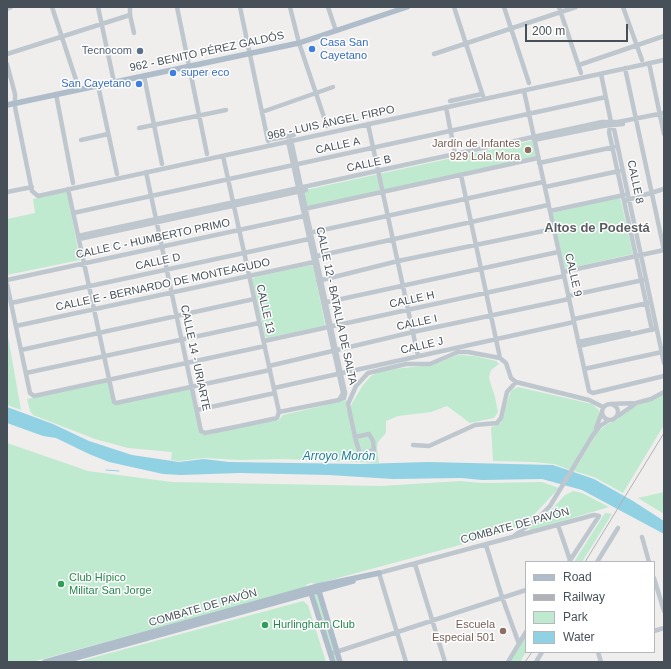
<!DOCTYPE html>
<html>
<head>
<meta charset="utf-8">
<style>
	body { margin:0 }
	#map { position:relative; width:671px; height:669px; overflow:hidden; background:#f0eded; font-family:Arial,sans-serif }
	canvas { display:block }
	.frame { position:absolute; inset:0; border:8px solid #475059; pointer-events:none }
	.legend { position:absolute; left:525px; top:561px; width:130px; height:92px; box-sizing:border-box; background:#fff; border:1px solid #b5b9bd; margin:0; padding:5px 7px; list-style:none; font-size:12px; color:#475059 }
	.legend li { display:flex; align-items:center; gap:8px; height:20px }
	.legend b { width:20px; border:1px solid #b5b9bd }
	.scale { position:absolute; left:525px; top:24px; width:103px; height:18px; box-sizing:border-box; border:2px solid #475059; border-top:0; padding-left:5px; font-size:12px; line-height:14px; white-space:nowrap; color:#475059; -webkit-text-stroke:3px #fff; paint-order:stroke }
</style>
</head>
<body>
<div id="map">
<canvas width="671" height="669"></canvas>
<div class="frame"></div>
<ul class="legend">
<li><b style="height:5px;background:#afbcca"></b>Road</li>
<li><b style="height:5px;background:#b0b2b7"></b>Railway</li>
<li><b style="height:11px;background:#bfead0"></b>Park</li>
<li><b style="height:11px;background:#90d1e3"></b>Water</li>
</ul>
<div class="scale">200 m</div>
</div>
<script>
const g = document.querySelector('canvas').getContext('2d');
g.lineJoin = 'round';
function paint(path, color) {
  g.fillStyle = color;
  g.fill(path, 'evenodd');
}
function poly(rows) {
  const path = new Path2D();
  for (const r of rows) {
    if (r.length === 3) {
      path.moveTo(r[0] + r[2], r[1]);
      path.arc(r[0], r[1], r[2], 0, 2 * Math.PI);
      continue;
    }
    path.moveTo(r[0], r[1]);
    for (let i = 2; i < r.length; i += 2) path.lineTo(r[i], r[i + 1]);
  }
  return path;
}
function stroke(path, color, width, dash) {
  g.strokeStyle = color;
  g.lineWidth = width;
  g.lineCap = dash ? 'butt' : 'round';
  g.setLineDash(dash || []);
  g.stroke(path);
}
function label(font, color, halo, rows, align = 'center') {
  g.font = font + ' Arial,sans-serif';
  g.lineWidth = 3;
  g.setLineDash([]);
  g.textBaseline = 'middle';
  g.strokeStyle = halo;
  g.fillStyle = color;
  for (const [text, x, y, turn = 0] of rows) {
    g.save();
    g.translate(x, y);
    g.rotate((+turn || 0) * Math.PI / 180);
    g.textAlign = isNaN(turn) ? turn : align;
    if (halo) g.strokeText(text, 0, 0);
    g.fillText(text, 0, 0);
    g.restore();
  }
}
paint(poly([
	[535,140,538,158,305,209,301,191],
	[67,192,80,260,7,275,7,219,35,213,33,199],
	[620,197,633,254,566,269,564,267,552,213],
	[311,265,313,266,325,324,324,326,267,338,265,336,252,279,255,277],
	[7,331,21,410,7,405],
	[458,355,475,356,496,361,499,364,491,370,489,378,495,397,498,412,494,418,470,423,447,406,431,412,398,416,386,421,386,433,378,442,377,448,379,463,283,459,240,460,204,458,179,461,171,460,172,452,128,448,95,439,33,415,30,411,27,399,108,382,112,402,189,389,192,391,201,433,204,435,277,420,278,421,283,415,347,400,346,408,351,415,351,405,363,385,371,376,384,370,432,365],
	[518,387,592,404,599,410,600,413,593,435,570,470,554,464,533,462,493,461,491,427,501,423,510,393,512,390],
	[664,394,664,425,623,493,594,477,574,471,597,433,607,424,615,421,635,406,656,399],
	[7,443,88,471,172,482,381,486,460,481,482,483,542,482,559,488,531,518,514,528,493,536,316,584,311,583,307,584,305,588,32,662,7,662],
	[573,491,582,493,609,507,529,531,530,527,552,509,565,495],
	[664,492,664,514,638,498],
	[605,513,612,514,582,562,574,562],
	[318,586,340,662,333,662,313,597],
	[303,601,308,605,326,662,77,662],
	[526,635,526,652,520,662,509,662]
]), '#bfead0');
paint(poly([
	[7,407,53,424,89,441,132,455,179,462,204,459,229,462,360,464,428,462,553,465,594,479,633,501,664,521,664,534,582,490,542,479,482,480,461,478,393,479,329,475,240,473,181,475,163,474,109,462,89,454,56,438,43,436,7,423]
]), '#90d1e3');
stroke(poly([
	[106,470,119,471]
]), '#90d1e3', 1);
stroke(poly([
	[52,7,79,89],
	[98,7,114,82],
	[130,7,130,15,134,33],
	[177,7,207,154],
	[240,7,268,141],
	[290,7,299,43,327,126],
	[328,7,336,31],
	[454,7,483,96],
	[504,7,529,83],
	[559,7,581,73],
	[623,7,642,60],
	[7,9,11,7],
	[7,54,130,15],
	[434,54,576,7],
	[649,63,664,134],
	[7,64,15,94,15,107,32,191,38,196,664,60],
	[579,65,664,36],
	[625,68,664,250],
	[601,74,611,122,614,129,664,363],
	[144,76,162,164],
	[98,85,117,174],
	[524,91,589,391,593,393,664,376],
	[56,94,73,183],
	[450,101,482,94],
	[446,107,455,154],
	[262,112,333,87],
	[611,123,609,132,652,330],
	[368,124,418,356],
	[139,128,226,110],
	[81,140,108,134],
	[268,140,294,135],
	[534,140,603,126,623,124],
	[288,141,343,393,339,400,344,398,345,393,291,140],
	[539,163,614,147],
	[146,172,201,431,205,433,240,426,277,418,279,412,223,156],
	[461,175,500,358],
	[545,187,619,171],
	[68,189,114,402,116,403,270,370],
	[7,192,32,187],
	[627,200,664,189],
	[304,209,538,158],
	[550,211,624,195],
	[73,213,606,97],
	[309,233,543,182],
	[78,236,602,122,618,122,664,113],
	[79,239,306,190],
	[313,257,548,205],
	[563,272,664,250],
	[7,280,304,216],
	[318,281,398,261,553,229],
	[7,284,30,393,34,396,265,346],
	[568,296,643,280],
	[11,303,309,239],
	[323,303,558,252],
	[574,319,648,303],
	[16,326,314,262],
	[264,341,564,276],
	[578,342,629,332],
	[579,346,654,329],
	[21,350,254,299],
	[269,366,413,332,569,299],
	[584,369,662,352],
	[26,373,259,323],
	[274,388,574,322],
	[610,412,8],
	[610,404,636,403,651,399,664,392],
	[197,410,275,393],
	[279,412,339,400],
	[618,416,635,404],
	[596,428,602,412],
	[355,437,369,434,373,441,374,450,360,454,355,437,348,404,356,386,368,373,406,364,430,364,458,352,468,352,500,358,506,363,511,378,516,382,589,400,603,407],
	[413,445,429,446,475,425,497,423,501,418,507,392,516,382],
	[558,525,570,560],
	[514,536,537,519,550,506,593,435,600,426,609,420],
	[642,537,649,562],
	[486,545,502,597,519,644],
	[597,562,618,528],
	[415,564,445,662],
	[654,578,664,611],
	[654,631,664,628],
	[598,652,601,662],
	[330,654,526,590],
	[406,662,379,573,594,515,599,516,569,562],
	[508,662,526,632],
	[536,662,542,652]
]), '#bfc7ce', 4.5);
stroke(poly([
	[7,105,299,43,407,7],
	[318,588,340,662],
	[310,590,333,662],
	[45,662,318,586,379,573],
	[61,662,353,581]
]), '#afbcca', 5.5);
stroke(poly([
	[585,562,664,433],
	[525,662,532,652]
]), '#b0b2b7', 1);
for (const [x, y, r, color] of [
	[312,49,4,"#3f7fe0"],
	[140,51,4,"#5c6f8a"],
	[173,73,4,"#3f7fe0"],
	[139,84,4,"#3f7fe0"],
	[528,150,4,"#8d6e63"],
	[61,584,4,"#2e9e5b"],
	[265,625,4,"#2e9e5b"],
	[503,631,4,"#8d6e63"]
]) {
  const dot = new Path2D();
  dot.arc(x, y, r, 0, 2 * Math.PI);
  g.fillStyle = color;
  g.fill(dot);
  stroke(dot, '#fff', 1.5);
}
label('11px', '#366cbe', '#fff', [
	["Casa San",320,43],
	["Cayetano",320,56],
	["super eco",181,73],
	["San Cayetano",131,84,"right"]
], 'left');
label('11px', '#4e5e75', '#fff', [
	["Tecnocom",132,51]
], 'right');
label('11px', '#475059', '#fff', [
	["962 - BENITO PÉREZ GALDÓS",207,52,-12],
	["968 - LUIS ÁNGEL FIRPO",331,123,-12],
	["CALLE A",338,146,-12],
	["CALLE B",369,164,-12],
	["CALLE 8",635,182,78],
	["CALLE C - HUMBERTO PRIMO",153,239,-12],
	["CALLE D",158,262,-12],
	["CALLE 9",573,275,77],
	["CALLE E - BERNARDO DE MONTEAGUDO",163,285,-12],
	["CALLE H",412,300,-12],
	["CALLE 12 - BATALLA DE SALTA",336,306,78],
	["CALLE 13",265,309,77],
	["CALLE I",417,323,-12],
	["CALLE J",422,346,-13],
	["CALLE 14 - URIARTE",195,358,78],
	["COMBATE DE PAVÓN",515,526,-15],
	["COMBATE DE PAVÓN",203,608,-16]
]);
label('11px', '#785e54', '#fff', [
	["Jardín de Infantes",520,144],
	["929 Lola Mora",520,157],
	["Escuela",495,625],
	["Especial 501",495,638]
], 'right');
label('11px', '#27864d', '#fff', [
	["Club Hípico",69,578],
	["Militar San Jorge",69,591],
	["Hurlingham Club",273,625]
], 'left');
label('italic 12px', '#197d9a', '#fff', [
	["Arroyo Morón",339,457]
]);
label('bold 13px', '#5a5d61', '#fff', [
	["Altos de Podestá",597,228]
]);
</script>
</body>
</html>
